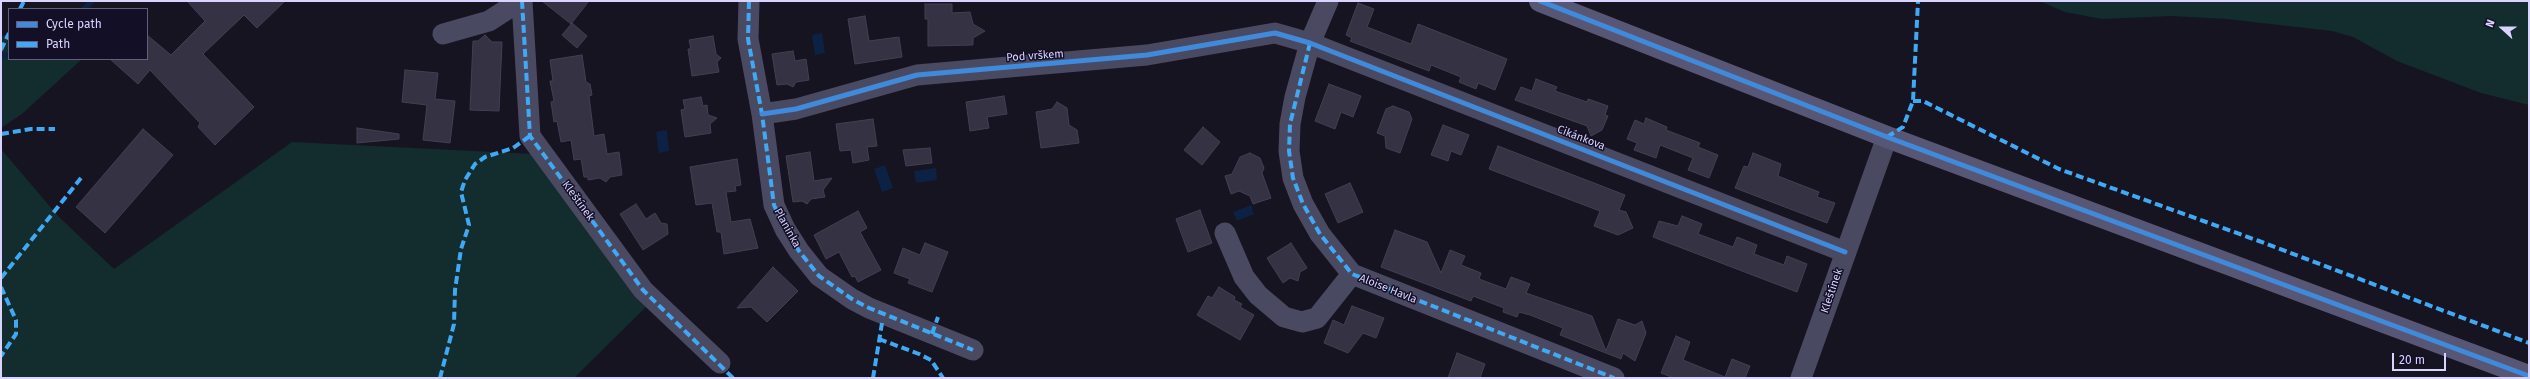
<!DOCTYPE html>
<html>
<head>
<meta charset="utf-8">
<style>
	body { margin:0 }
	#map { position:relative; width:2530px; height:379px; overflow:hidden; background:#161421; font-family:"Fira Sans",sans-serif }
	canvas { display:block }
	.frame { position:absolute; inset:0; border:2px solid #d9d4ff; pointer-events:none }
	.legend { position:absolute; left:8px; top:8px; width:140px; height:52px; box-sizing:border-box; background:#130f26; border:1px solid #625e7d; margin:0; padding:5px 7px; list-style:none; font-size:12px; color:#d9d4ff }
	.legend li { display:flex; align-items:center; gap:8px; height:20px }
	.legend b { width:20px; border:1px solid #625e7d }
	.north { position:absolute; left:2482px; top:8px; width:40px; height:40px; -webkit-text-stroke:3px #130f26; paint-order:stroke; rotate:291deg; font-size:11px; font-weight:700; line-height:16px; text-align:center; color:#d9d4ff }
	.north::after { content:''; display:block; margin:auto; width:14px; height:18px; background:#d9d4ff; clip-path:polygon(50% 0,100% 100%,50% 72%,0 100%) }
	.scale { position:absolute; left:2392px; top:353px; width:54px; height:18px; box-sizing:border-box; border:2px solid #d9d4ff; border-top:0; padding-left:5px; font-size:12px; line-height:14px; white-space:nowrap; color:#d9d4ff; -webkit-text-stroke:3px #130f26; paint-order:stroke }
</style>
</head>
<body>
<div id="map">
<canvas width="2530" height="379"></canvas>
<div class="frame"></div>
<ul class="legend">
<li><b style="height:5px;background:#408adc"></b>Cycle path</li>
<li><b style="height:5px;background:#3fa9f5"></b>Path</li>
</ul>
<div class="north">N</div>
<div class="scale">20 m</div>
</div>
<script>
const g = document.querySelector('canvas').getContext('2d');
g.lineJoin = 'round';
function paint(path, color) {
  g.fillStyle = color;
  g.fill(path, 'evenodd');
}
function poly(rows) {
  const path = new Path2D();
  for (const r of rows) {
    path.moveTo(r[0], r[1]);
    for (let i = 2; i < r.length; i += 2) path.lineTo(r[i], r[i + 1]);
  }
  return path;
}
function stroke(path, color, width, dash) {
  g.strokeStyle = color;
  g.lineWidth = width;
  g.lineCap = dash ? 'butt' : 'round';
  g.setLineDash(dash || []);
  g.stroke(path);
}
function label(font, color, halo, rows, align = 'center') {
  g.font = font + ' "Fira Sans",sans-serif';
  g.lineWidth = 3;
  g.setLineDash([]);
  g.textBaseline = 'middle';
  g.strokeStyle = halo;
  g.fillStyle = color;
  for (const [text, x, y, turn = 0] of rows) {
    g.save();
    g.translate(x, y);
    g.rotate((+turn || 0) * Math.PI / 180);
    g.textAlign = isNaN(turn) ? turn : align;
    if (halo) g.strokeText(text, 0, 0);
    g.fillText(text, 0, 0);
    g.restore();
  }
}
paint(poly([
	[2039,1,2529,1,2529,105,2481,93,2397,61,2353,37,2332,31,2227,19,2171,16,2102,19,2065,12],
	[9,34,9,59,82,59,22,114,1,128,1,36],
	[292,142,554,155,654,299,574,378,1,378,1,149,58,216,114,269]
]), '#132c2d');
paint(poly([
	[822,33,825,53,815,55,812,35],
	[667,130,669,151,659,153,656,132],
	[885,165,893,188,882,192,874,169],
	[936,168,937,180,916,183,914,171],
	[1251,205,1254,214,1237,221,1233,212]
]), '#0d2144');
stroke(poly([
	[84,9,92,1],
	[1,56,9,55]
]), '#0d2144', 5.5);
const building = poly([
	[187,1,285,1,257,28,244,15,203,54,254,107,215,145,198,127,200,123,150,70,138,84,110,59,147,59,147,35,171,55,205,21,187,1],
	[542,1,589,1,571,24,542,1],
	[1358,3,1374,9,1367,27,1411,44,1418,24,1507,59,1495,90,1478,83,1476,89,1459,82,1461,77,1431,65,1429,71,1350,41,1352,38,1346,35,1358,3],
	[925,4,952,4,952,13,970,12,973,24,985,31,973,38,973,45,928,46,928,19,925,19,925,4],
	[865,16,869,41,899,37,902,57,855,64,848,19,865,16],
	[572,23,587,36,577,48,562,35,572,23],
	[485,35,492,42,502,42,499,111,470,110,473,41,478,41,485,35],
	[713,36,716,54,721,58,717,62,719,72,692,76,688,49,691,49,689,40,713,36],
	[793,51,795,61,806,59,809,80,796,82,793,87,787,84,777,85,772,54,793,51],
	[582,55,586,82,590,84,592,95,589,96,594,136,604,134,607,154,619,152,622,175,610,177,606,182,600,178,588,180,588,177,584,177,581,159,574,160,571,140,561,142,557,121,554,122,551,102,554,101,550,81,553,81,550,60,582,55],
	[405,70,438,73,435,99,455,101,450,143,423,140,427,105,402,102,405,70],
	[1536,79,1557,87,1555,91,1587,102,1588,99,1608,106,1605,115,1608,116,1602,130,1591,136,1587,126,1515,100,1521,87,1532,91,1536,79],
	[1329,84,1361,96,1353,117,1341,112,1335,129,1315,121,1329,84],
	[1004,96,1007,114,987,117,989,128,970,131,966,102,1004,96],
	[701,97,703,106,707,105,708,115,717,118,710,124,711,133,685,137,681,110,685,109,683,100,701,97],
	[1057,102,1067,108,1069,125,1077,130,1079,143,1041,148,1036,112,1052,109,1057,102],
	[1393,106,1409,112,1412,119,1400,153,1386,148,1385,136,1377,133,1386,109,1393,106],
	[1646,118,1667,127,1666,130,1700,143,1698,147,1718,155,1709,178,1688,170,1693,158,1660,145,1656,158,1634,150,1637,143,1627,139,1635,120,1644,124,1646,118],
	[873,119,877,146,867,147,869,160,853,163,851,150,840,151,836,124,873,119],
	[1443,125,1469,135,1461,155,1451,151,1448,161,1431,155,1443,125],
	[1203,127,1220,142,1202,165,1184,150,1203,127],
	[357,128,399,134,399,139,357,143,357,128],
	[143,129,173,155,105,233,76,207,143,129],
	[1498,146,1625,195,1619,210,1626,212,1633,228,1618,235,1594,226,1600,211,1489,169,1498,146],
	[930,148,932,163,906,166,903,150,930,148],
	[810,152,814,181,832,178,823,190,825,197,811,199,807,204,802,201,793,202,786,156,810,152],
	[1250,153,1260,158,1264,168,1262,173,1271,198,1253,204,1250,196,1239,191,1231,194,1225,176,1232,174,1240,157,1250,153],
	[1753,153,1781,164,1778,176,1819,192,1817,197,1835,203,1827,223,1735,188,1744,166,1748,167,1753,153],
	[737,159,741,185,735,186,736,191,726,192,731,222,750,219,758,248,724,254,721,232,717,232,712,203,696,205,690,167,737,159],
	[1350,183,1363,212,1338,223,1325,194,1350,183],
	[636,204,646,219,655,213,661,223,667,224,668,234,643,250,620,214,636,204],
	[1200,210,1212,243,1188,252,1176,219,1200,210],
	[858,211,867,228,860,232,881,270,858,282,855,276,852,277,839,252,826,259,814,235,858,211],
	[1682,216,1702,224,1698,234,1733,247,1737,237,1757,245,1754,254,1784,265,1787,256,1807,264,1797,292,1653,237,1659,221,1678,226,1682,216],
	[1395,230,1427,242,1441,273,1450,250,1465,256,1461,265,1481,273,1479,279,1506,289,1511,277,1530,284,1526,293,1592,316,1606,351,1618,319,1635,325,1642,321,1646,333,1635,361,1623,353,1621,359,1560,335,1563,328,1530,315,1519,312,1517,317,1503,312,1504,308,1473,296,1471,301,1381,267,1395,230],
	[925,243,948,252,932,292,908,283,910,279,894,273,903,248,920,255,925,243],
	[1291,243,1307,268,1300,272,1298,281,1290,278,1283,283,1267,258,1291,243],
	[773,267,798,291,767,322,751,307,737,308,773,267],
	[1219,287,1235,297,1234,300,1242,304,1240,307,1254,315,1240,340,1197,315,1208,296,1212,298,1219,287],
	[1352,306,1384,318,1376,338,1363,333,1348,353,1324,343,1333,320,1344,325,1352,306],
	[1676,336,1690,342,1683,360,1725,377,1732,359,1750,366,1745,378,1674,378,1661,373,1676,336],
	[1457,353,1485,364,1480,378,1448,378,1457,353]
]);
paint(building, '#343243');
stroke(building, '#433f54', 1);
stroke(poly([
	[522,1,530,136,643,290,720,363],
	[749,1,748,39,762,114,774,205,785,229,799,251,819,276,852,299,869,308,973,350],
	[1328,1,1310,43,1295,97,1290,124,1289,151,1293,178,1303,204,1320,234,1352,274,1614,378],
	[443,34,489,21,520,1],
	[762,114,796,109,917,75,1147,55,1275,33,1310,43,1845,252],
	[1225,233,1244,277,1258,295,1284,317,1302,322,1317,318,1352,274],
	[1801,378,1887,137]
]), '#4a4962', 21);
stroke(poly([
	[1540,1,1887,137,2529,376]
]), '#575674', 22);
stroke(poly([
	[522,1,530,136,643,290,733,378],
	[749,1,748,39,762,114,774,205,785,229,799,251,819,276,852,299,869,308,973,350],
	[20,9,24,1],
	[1310,43,1290,124,1289,151,1293,178,1303,204,1320,234,1352,274,1614,378],
	[1,50,9,33],
	[1913,101,1923,101,2059,169,2259,241,2529,343],
	[1,134,31,129,55,129],
	[1887,137,1903,127,1913,101,1918,1],
	[1,278,81,178],
	[1,287,16,320,16,334,1,356],
	[932,334,938,317],
	[879,339,919,354,931,360,943,378],
	[440,378,454,324,455,290,461,249,469,225,461,192,465,180,475,164,485,157,513,148,530,136],
	[873,378,882,323]
]), '#3fa9f5', 4, [8, 4]);
stroke(poly([
	[1540,1,1887,137,2529,376],
	[762,114,796,109,917,75,1147,55,1275,33,1310,43,1845,252]
]), '#408adc', 5);
label('11px', '#d9d4ff', '#130f26', [
	["Pod vrškem",1035,56,-4],
	["Cikánkova",1581,138,21],
	["Kleštínek",578,201,54],
	["Planinka",787,228,61],
	["Aloise Havla",1388,289,22],
	["Kleštínek",1832,291,-71]
]);
</script>
</body>
</html>
